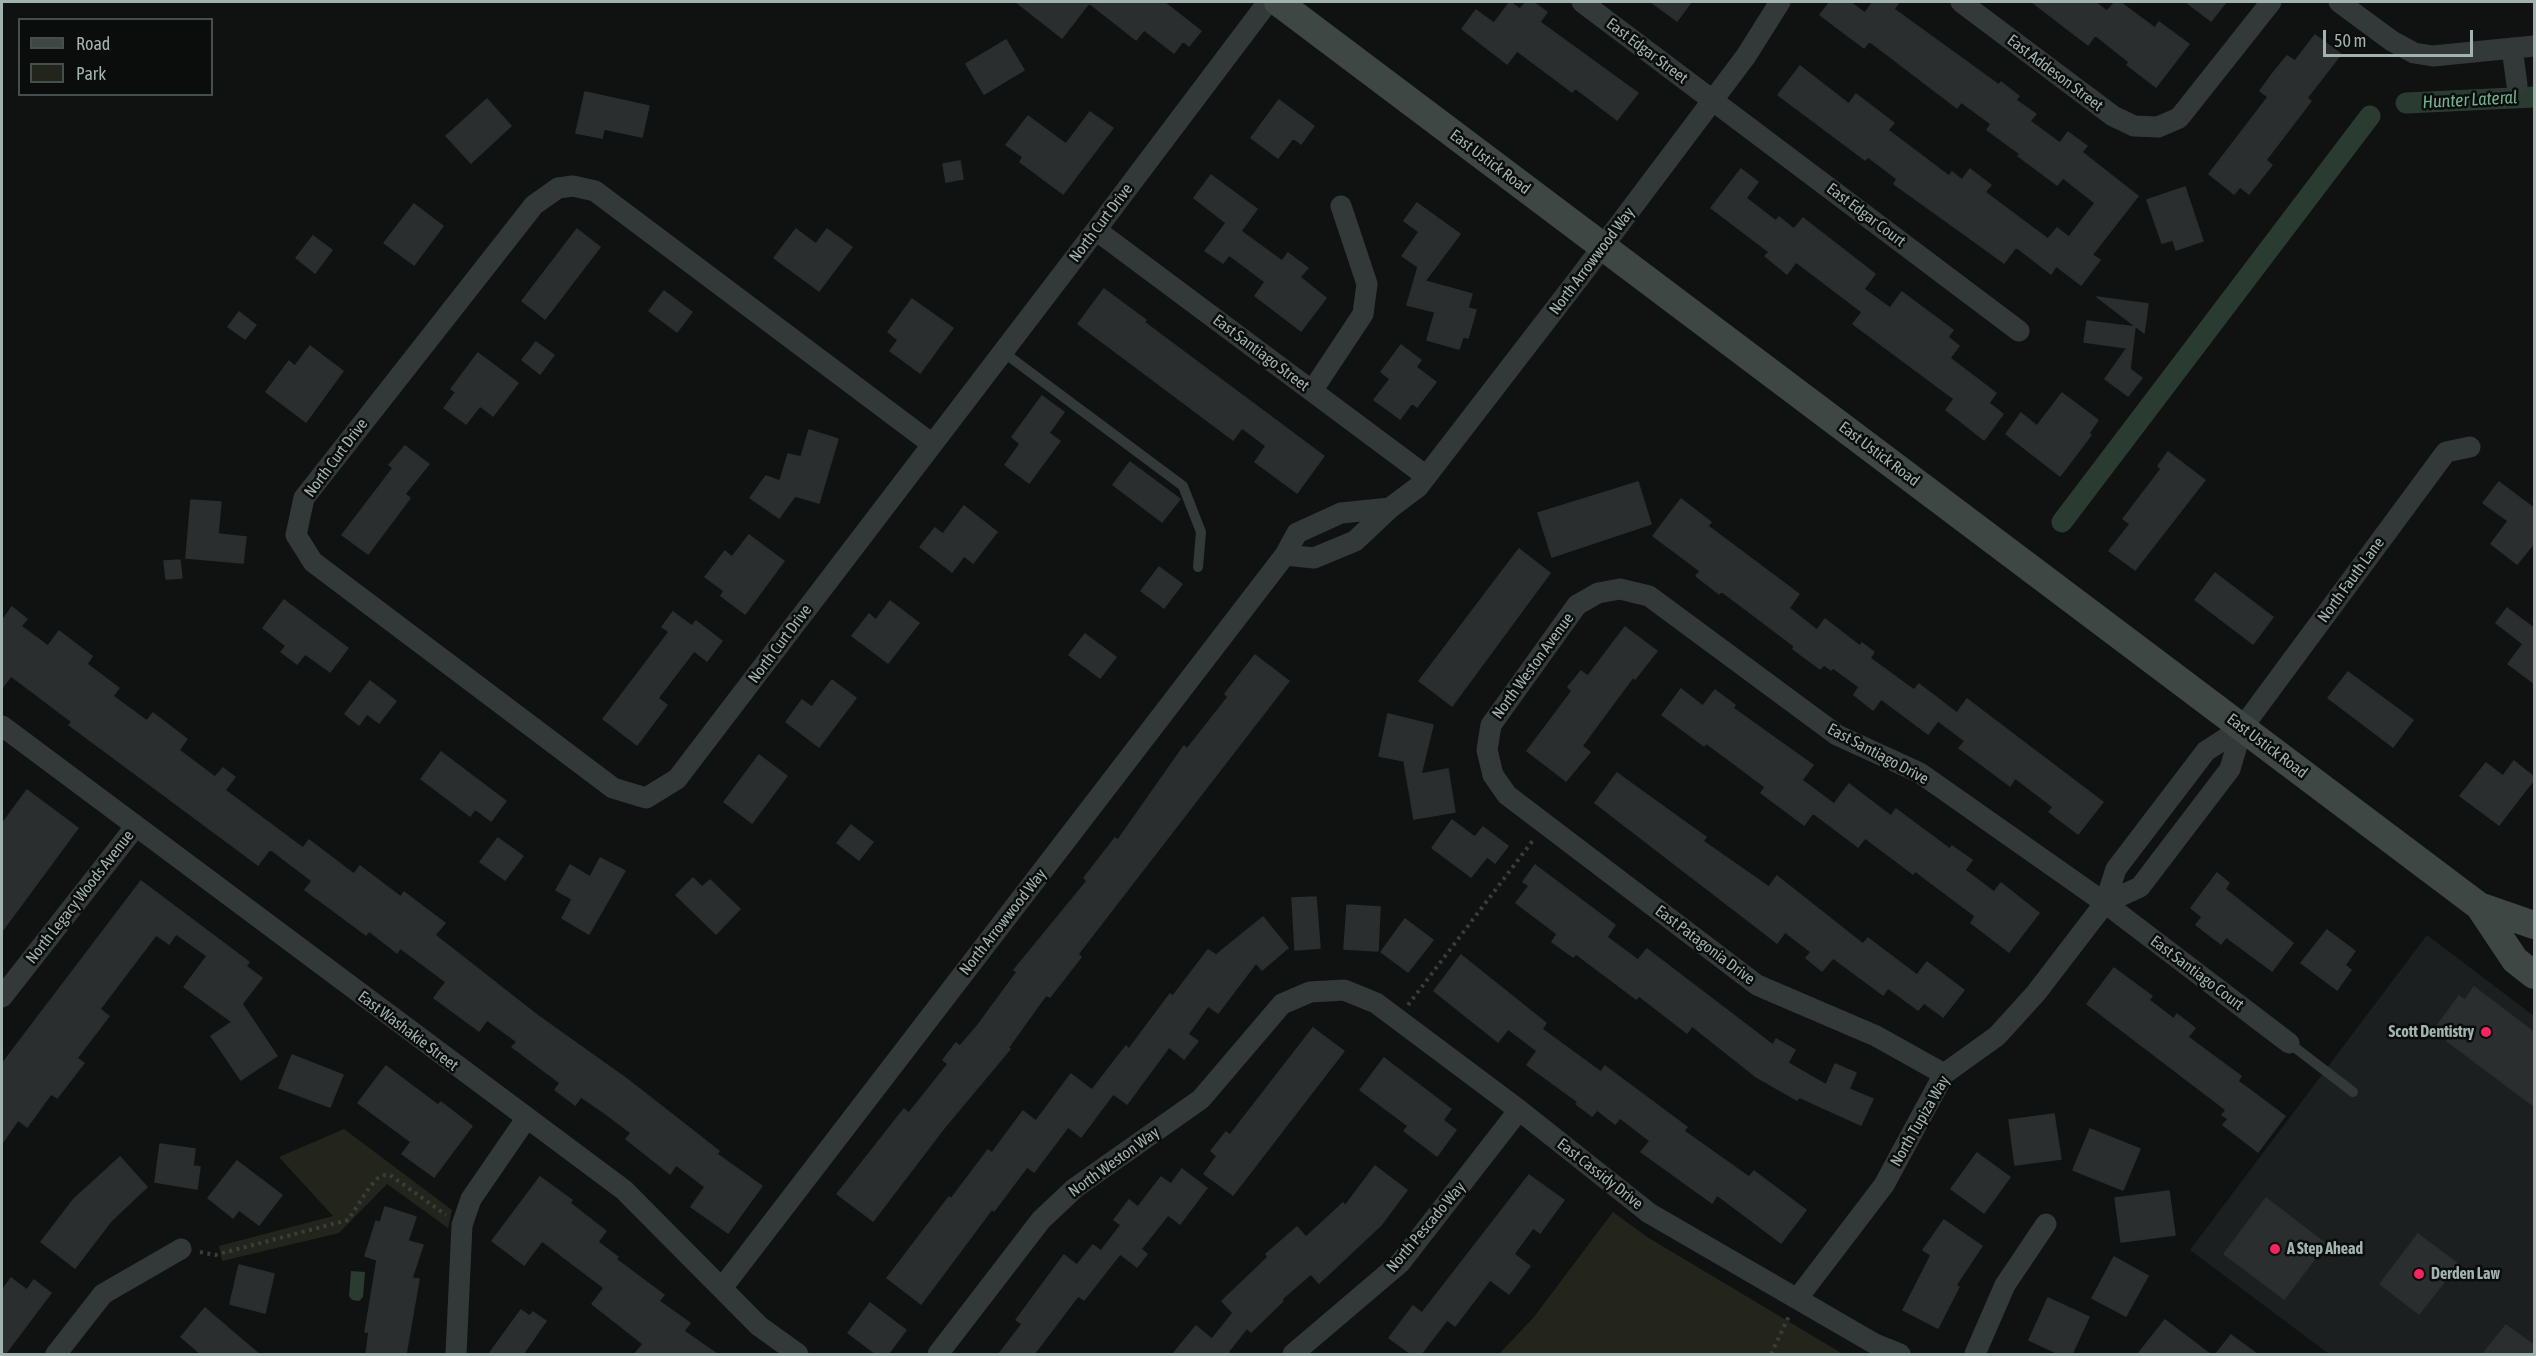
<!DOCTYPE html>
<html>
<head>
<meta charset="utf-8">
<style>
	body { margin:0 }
	#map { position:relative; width:2536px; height:1356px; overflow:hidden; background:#101212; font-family:"Asap Condensed",sans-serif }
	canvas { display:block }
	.frame { position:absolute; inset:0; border:3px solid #a1b3ae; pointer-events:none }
	.legend { position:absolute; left:18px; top:18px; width:195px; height:78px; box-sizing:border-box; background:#0b0d0d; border:2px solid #474f4d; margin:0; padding:8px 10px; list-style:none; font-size:18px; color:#a1b3ae }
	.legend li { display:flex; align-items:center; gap:12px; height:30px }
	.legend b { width:30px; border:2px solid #474f4d }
	.scale { position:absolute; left:2323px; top:30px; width:150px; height:27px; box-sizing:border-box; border:3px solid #a1b3ae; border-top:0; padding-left:8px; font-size:18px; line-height:21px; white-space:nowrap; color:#a1b3ae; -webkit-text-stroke:4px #0b0d0d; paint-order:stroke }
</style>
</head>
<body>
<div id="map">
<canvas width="2536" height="1356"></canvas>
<div class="frame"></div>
<ul class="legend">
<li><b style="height:8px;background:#3f4745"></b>Road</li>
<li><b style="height:16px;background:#23251d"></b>Park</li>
</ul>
<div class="scale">50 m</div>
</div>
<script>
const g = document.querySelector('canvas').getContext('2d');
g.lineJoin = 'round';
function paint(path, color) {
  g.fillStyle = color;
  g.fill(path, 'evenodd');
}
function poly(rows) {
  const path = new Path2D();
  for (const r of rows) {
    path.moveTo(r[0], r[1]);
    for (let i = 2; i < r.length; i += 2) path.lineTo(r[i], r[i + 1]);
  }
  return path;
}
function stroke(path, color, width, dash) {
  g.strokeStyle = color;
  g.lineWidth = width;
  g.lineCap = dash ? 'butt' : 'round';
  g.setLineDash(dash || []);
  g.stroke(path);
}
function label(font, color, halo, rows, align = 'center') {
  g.font = font + ' "Asap Condensed",sans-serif';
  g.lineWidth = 5;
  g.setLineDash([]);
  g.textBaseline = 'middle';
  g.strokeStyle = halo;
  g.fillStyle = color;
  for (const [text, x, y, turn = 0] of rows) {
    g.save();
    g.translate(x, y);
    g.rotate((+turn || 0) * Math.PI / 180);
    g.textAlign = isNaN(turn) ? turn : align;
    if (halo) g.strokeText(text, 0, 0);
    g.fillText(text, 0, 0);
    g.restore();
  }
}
paint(poly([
	[2427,935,2534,1016,2534,1354,2329,1354,2190,1250]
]), '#1c1f1f');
paint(poly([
	[344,1129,452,1210,448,1228,387,1184,339,1233,222,1261,219,1246,333,1216,279,1157],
	[1613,1212,1647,1237,1843,1354,1499,1354,1534,1317]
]), '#23251d');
paint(poly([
	[351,1271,365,1272,363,1297,359,1301,352,1300,349,1296]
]), '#2a3b32');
stroke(poly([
	[2406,103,2534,97],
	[2062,522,2370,116]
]), '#2a3b32', 21);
const building = poly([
	[1016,2,1164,2,1201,31,1189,46,1183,41,1174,53,1144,30,1136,40,1089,3,1062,38,1016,2],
	[1510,2,1520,9,1526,2,1533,2,1547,12,1540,22,1638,93,1617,120,1575,88,1572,92,1517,51,1507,64,1462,29,1476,10,1494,23,1510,2],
	[1651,2,1691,2,1677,21,1651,2],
	[1830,2,1850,2,1865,13,1873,2,1899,2,1894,9,1999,85,2001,82,2019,96,2016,100,2036,114,2030,121,2060,143,2068,132,2087,146,2082,152,2138,196,2092,255,2100,260,2081,285,2056,266,2051,274,2016,247,2004,263,1894,184,1897,179,1868,157,1865,160,1778,95,1800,66,1849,104,1856,94,1894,123,1888,130,1949,176,1952,172,1962,180,1970,169,1991,185,1985,192,2048,239,2057,228,2069,237,2095,203,2063,178,2057,185,2018,156,2020,154,1987,130,1991,124,1961,102,1957,108,1869,41,1864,48,1820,15,1830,2],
	[2032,2,2095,2,2107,11,2115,2,2120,2,2155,28,2159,22,2189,44,2156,87,2127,65,2129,62,2095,35,2088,45,2032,2],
	[2186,2,2226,2,2211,21,2186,2],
	[2315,35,2341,54,2307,98,2311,101,2266,160,2272,165,2249,194,2240,187,2234,194,2209,174,2268,97,2260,91,2273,73,2287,56,2295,61,2315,35],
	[1006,40,1024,70,984,94,966,64,1006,40],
	[585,92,649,106,642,137,604,129,602,138,576,133,585,92],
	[487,99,511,126,471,163,446,136,487,99],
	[1279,100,1314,126,1301,144,1293,138,1278,158,1251,138,1279,100],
	[1090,112,1113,128,1063,194,1020,162,1023,157,1006,145,1028,116,1066,144,1090,112],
	[960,161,963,179,946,182,943,164,960,161],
	[1741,169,1758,182,1746,198,1776,221,1779,217,1794,229,1803,218,1875,274,1864,289,1890,308,1902,292,1953,330,1948,337,1959,346,1950,358,1996,393,1989,403,2003,414,1984,440,1946,410,1954,399,1853,324,1862,312,1796,262,1787,274,1765,256,1769,252,1711,208,1741,169],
	[1211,175,1257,209,1241,231,1282,261,1288,253,1308,268,1300,277,1326,298,1301,331,1255,296,1265,282,1229,255,1223,263,1205,251,1226,223,1194,198,1211,175],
	[2185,187,2203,241,2176,250,2173,240,2162,243,2147,200,2185,187],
	[1417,203,1460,234,1425,281,1472,294,1468,308,1476,310,1468,338,1463,337,1459,349,1427,340,1435,312,1407,305,1418,267,1402,256,1419,232,1404,221,1417,203],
	[414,204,443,226,414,265,384,243,414,204],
	[577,229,600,247,545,319,522,301,577,229],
	[796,229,816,244,827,229,852,247,819,291,774,258,796,229],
	[313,236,332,250,315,273,296,258,313,236],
	[1104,289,1146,320,1144,322,1324,456,1297,493,1255,462,1266,446,1242,428,1233,440,1078,324,1104,289],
	[664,291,692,312,677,332,649,311,664,291],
	[2097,297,2148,304,2144,333,2097,297],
	[912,299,953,328,920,373,890,351,898,340,888,332,912,299],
	[239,312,256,325,245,339,228,327,239,312],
	[2087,321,2135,327,2130,369,2142,378,2128,396,2105,379,2127,348,2084,342,2087,321],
	[536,342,554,355,540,374,522,360,536,342],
	[1401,345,1421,360,1416,367,1436,382,1417,407,1412,403,1400,419,1374,400,1390,379,1381,372,1401,345],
	[310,346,343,371,306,422,266,392,289,361,295,366,310,346],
	[478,353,518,383,493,416,480,406,466,424,444,408,456,392,451,389,478,353],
	[2062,393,2098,420,2089,433,2091,435,2060,476,2006,434,2021,413,2037,426,2062,393],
	[1042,396,1064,412,1049,433,1060,441,1029,483,1005,465,1020,444,1012,437,1042,396],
	[809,430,838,439,819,503,795,496,779,518,750,498,766,476,780,481,788,454,801,457,809,430],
	[405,446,429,464,405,494,410,498,368,554,342,535,393,468,389,465,405,446],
	[2168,452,2205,480,2135,570,2109,551,2130,524,2123,519,2161,469,2158,466,2168,452],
	[1130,462,1180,499,1162,522,1113,485,1130,462],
	[1638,482,1651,524,1552,557,1538,513,1638,482],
	[2499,482,2535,509,2535,542,2517,564,2491,544,2508,521,2483,503,2499,482],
	[1681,499,1711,522,1708,526,1799,594,1789,608,1817,630,1825,619,1860,646,1862,643,1874,652,1870,658,1914,690,1919,684,1957,713,1967,699,2103,802,2078,834,2049,812,2053,807,2015,778,2010,786,1959,748,1965,741,1938,721,1928,734,1881,699,1873,710,1854,695,1859,687,1833,668,1831,670,1824,665,1820,669,1793,649,1794,646,1721,591,1719,594,1696,576,1700,571,1653,536,1681,499],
	[191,500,221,502,218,534,246,537,243,563,186,558,191,500],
	[964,506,997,532,973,563,964,556,952,572,920,547,935,528,943,534,964,506],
	[749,535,784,561,745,614,721,596,724,591,705,577,725,551,732,557,749,535],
	[1519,549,1550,573,1452,706,1419,681,1519,549],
	[180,560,182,578,166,579,164,561,180,560],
	[1159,567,1182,584,1164,608,1141,591,1159,567],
	[2215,573,2273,617,2253,644,2195,600,2215,573],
	[284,600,348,648,330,672,305,654,297,664,281,652,286,646,263,628,284,600],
	[890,601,919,623,888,663,852,636,869,614,876,620,890,601],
	[12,607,27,619,21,626,48,646,59,631,92,656,87,664,119,688,113,696,147,721,153,713,187,739,179,750,215,777,223,768,235,777,225,790,303,848,309,840,354,874,360,866,401,897,404,892,445,923,435,935,537,1015,627,1079,719,1151,717,1154,762,1186,728,1233,691,1207,705,1187,676,1165,670,1174,626,1139,631,1133,603,1112,581,1097,575,1105,555,1090,560,1083,512,1047,517,1042,487,1020,479,1031,434,998,446,982,400,948,397,953,369,931,366,935,305,890,312,881,270,849,258,865,69,725,72,722,11,676,2,688,2,621,12,607],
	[2507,608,2535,629,2535,684,2508,664,2523,644,2496,623,2507,608],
	[673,612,692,626,696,621,722,641,707,661,694,651,658,698,667,705,637,745,603,719,669,632,662,627,673,612],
	[1625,627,1657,651,1635,679,1633,677,1582,746,1590,752,1566,781,1527,751,1572,691,1568,687,1581,671,1588,676,1625,627],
	[1085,634,1116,657,1100,678,1069,655,1085,634],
	[1255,655,1289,681,1078,954,1081,957,1050,997,1046,995,1008,1048,1010,1049,944,1128,873,1221,837,1194,904,1109,909,1113,948,1064,943,1060,956,1043,960,1046,978,1025,1017,972,1014,970,1087,881,1084,878,1115,838,1118,840,1184,746,1187,749,1228,697,1225,694,1255,655],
	[2348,672,2413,720,2393,747,2328,698,2348,672],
	[832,680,856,698,819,747,786,722,802,700,812,707,832,680],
	[370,681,396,701,379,723,367,714,359,725,345,714,370,681],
	[1681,689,1703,706,1715,690,1735,705,1733,708,1813,765,1802,780,1834,804,1849,784,1891,816,1896,809,1950,849,1952,846,1972,860,1965,870,1994,892,2001,883,2039,913,2009,952,1971,923,1975,916,1915,871,1913,874,1865,838,1858,847,1813,813,1804,825,1761,793,1765,787,1706,743,1704,746,1662,715,1681,689],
	[1388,714,1433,725,1421,774,1448,769,1455,812,1414,819,1404,761,1379,756,1388,714],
	[441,752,506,801,491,821,475,809,470,816,421,779,441,752],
	[759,755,787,776,752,823,724,802,759,755],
	[2514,761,2535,778,2499,825,2460,796,2486,763,2503,776,2514,761],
	[1617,773,1706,837,1703,841,1769,887,1777,876,1863,944,1868,938,1917,975,1927,962,1964,990,1943,1017,1924,1003,1918,1010,1888,988,1883,995,1833,958,1822,971,1806,958,1811,952,1785,932,1777,943,1595,803,1617,773],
	[27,790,78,828,2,931,2,824,27,790],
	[1452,820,1475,837,1483,827,1508,846,1495,863,1487,857,1471,877,1432,848,1452,820],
	[851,825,873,842,859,860,837,843,851,825],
	[498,838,523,856,505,880,480,862,498,838],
	[600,858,625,871,589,934,562,918,572,899,556,890,570,865,590,877,600,858],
	[1535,865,1615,925,1607,937,1638,960,1647,949,1773,1045,1776,1039,1795,1050,1788,1063,1826,1085,1835,1064,1856,1073,1849,1089,1873,1099,1861,1125,1799,1097,1797,1100,1755,1076,1692,1026,1687,1033,1639,996,1636,999,1576,954,1573,957,1552,942,1557,934,1516,903,1529,886,1523,882,1535,865],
	[2217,873,2229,883,2225,889,2293,943,2272,971,2226,937,2221,944,2196,925,2202,917,2191,908,2217,873],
	[693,878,702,887,710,880,740,909,716,934,676,895,693,878],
	[141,881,249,962,246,966,262,978,242,1004,277,1056,241,1080,211,1036,232,1022,184,987,207,956,176,934,169,944,156,935,100,1009,109,1016,77,1058,84,1063,57,1098,51,1094,27,1127,18,1120,2,1143,2,1064,141,881],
	[1316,897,1320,948,1295,950,1292,898,1316,897],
	[1347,905,1380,907,1378,951,1344,949,1347,905],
	[1263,917,1288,948,1262,970,1256,963,1218,1013,1208,1006,1188,1034,1198,1041,1184,1059,1169,1047,1127,1104,1113,1094,1081,1137,1068,1127,1034,1172,1027,1167,994,1211,992,1209,921,1304,887,1278,949,1197,951,1199,988,1150,992,1153,1023,1111,1036,1121,1071,1074,1092,1090,1126,1046,1129,1049,1170,994,1173,996,1208,950,1216,955,1263,917],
	[1405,919,1433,940,1408,972,1381,952,1405,919],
	[2327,930,2355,951,2345,965,2351,970,2337,990,2301,963,2327,930],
	[1461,955,1546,1023,1542,1029,1601,1072,1605,1066,1687,1127,1684,1131,1749,1177,1754,1171,1806,1210,1781,1243,1717,1195,1712,1203,1641,1152,1650,1141,1620,1118,1615,1124,1597,1110,1592,1116,1576,1104,1578,1102,1527,1065,1537,1051,1508,1029,1498,1042,1434,991,1461,955],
	[2114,968,2152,996,2149,1000,2174,1019,2177,1014,2195,1028,2188,1037,2241,1076,2238,1081,2285,1116,2258,1152,2223,1125,2228,1119,2222,1115,2226,1110,2087,1004,2114,968],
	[2474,987,2535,1033,2535,1107,2447,1041,2451,1036,2437,1026,2459,996,2465,1000,2474,987],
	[1313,1028,1344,1051,1233,1195,1204,1174,1217,1156,1211,1151,1226,1132,1230,1135,1313,1028],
	[292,1055,343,1075,330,1107,279,1088,292,1055],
	[1384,1058,1451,1109,1443,1120,1456,1130,1437,1156,1404,1131,1408,1126,1360,1090,1384,1058],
	[386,1066,438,1105,441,1102,472,1126,434,1177,402,1154,411,1142,358,1103,386,1066],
	[2054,1114,2061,1159,2015,1165,2009,1120,2054,1114],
	[2090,1129,2140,1149,2123,1190,2073,1170,2090,1129],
	[160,1144,195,1149,193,1166,200,1167,197,1189,155,1182,160,1144],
	[1977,1153,2010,1177,1984,1213,1951,1189,1977,1153],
	[120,1157,147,1187,111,1221,75,1268,41,1242,74,1199,120,1157],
	[237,1161,282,1195,259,1225,239,1210,233,1218,208,1198,237,1161],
	[1375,1166,1407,1190,1381,1225,1329,1274,1319,1283,1311,1274,1282,1299,1283,1301,1251,1332,1247,1328,1228,1352,1231,1354,1173,1354,1196,1326,1212,1339,1233,1313,1222,1301,1268,1257,1266,1254,1297,1227,1306,1237,1343,1203,1345,1206,1375,1166],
	[1182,1169,1207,1188,1180,1224,1168,1215,1141,1249,1147,1254,1137,1267,1120,1254,1084,1300,1078,1296,1034,1354,999,1354,1022,1324,1016,1320,1064,1255,1077,1265,1093,1245,1101,1251,1121,1225,1114,1220,1129,1200,1138,1207,1161,1177,1171,1184,1182,1169],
	[1529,1175,1564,1200,1540,1233,1533,1228,1514,1254,1530,1266,1509,1294,1490,1280,1455,1326,1447,1320,1421,1354,1411,1354,1389,1338,1413,1306,1422,1313,1529,1175],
	[540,1177,572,1200,570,1203,606,1231,598,1242,618,1257,616,1259,664,1295,659,1301,690,1323,684,1331,717,1354,635,1354,643,1344,592,1304,604,1288,542,1241,524,1265,492,1241,540,1177],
	[2169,1191,2175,1235,2121,1242,2115,1198,2169,1191],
	[2266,1198,2326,1244,2284,1299,2224,1254,2266,1198],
	[385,1207,416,1217,408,1241,423,1245,412,1278,419,1279,406,1354,366,1354,369,1332,365,1332,377,1260,365,1256,376,1221,380,1223,385,1207],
	[1944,1220,1982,1246,1956,1285,1959,1287,1938,1328,1903,1310,1931,1255,1923,1250,1944,1220],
	[2418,1234,2458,1264,2419,1314,2380,1284,2418,1234],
	[2114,1257,2148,1276,2126,1316,2092,1298,2114,1257],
	[239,1265,274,1274,265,1313,230,1304,239,1265],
	[11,1278,27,1290,34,1280,51,1293,5,1354,2,1354,2,1291,11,1278],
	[2048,1298,2089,1317,2072,1354,2059,1354,2029,1340,2048,1298],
	[870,1303,906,1330,888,1354,876,1354,848,1333,870,1303],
	[205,1308,234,1333,259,1354,201,1354,181,1337,205,1308],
	[521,1310,530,1316,533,1312,546,1321,523,1354,489,1354,521,1310],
	[2165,1320,2210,1354,2138,1354,2165,1320],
	[2506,1325,2535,1346,2535,1354,2483,1354,2506,1325],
	[2231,1335,2257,1354,2216,1354,2231,1335]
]);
paint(building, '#2b2e2e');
stroke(building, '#2a2e2e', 1.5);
stroke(poly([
	[1408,1005,1534,839],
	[200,1252,215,1255,348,1220,369,1188,378,1178,385,1175,390,1175,446,1215],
	[1771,1354,1789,1316]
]), '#373e3c', 4, [3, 4.5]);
stroke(poly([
	[1003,352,1183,486,1201,532,1198,567],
	[2289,1043,2353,1092]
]), '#333938', 10);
stroke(poly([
	[1582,2,2019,331],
	[1961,2,2113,116,2134,126,2158,127,2179,118,2271,2],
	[2339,2,2392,41,2414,53,2433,56,2534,46],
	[2512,48,2517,85],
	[1096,230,1426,476],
	[1312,391,1363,314,1367,284,1341,206],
	[932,444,595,191,573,186,558,188,534,205,304,498,296,535,313,562,613,788,646,798,677,779,1096,230,1268,2],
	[1390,508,1418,487,1579,278,1746,56,1780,2],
	[2,726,624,1190,759,1326,798,1354],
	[2242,728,2206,751,2116,869,2105,903,2140,887,2230,769,2242,728,2446,452,2470,447],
	[2,997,136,826],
	[1944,1074,1876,1036,1757,985,1507,795,1493,775,1487,750,1491,725,1577,605,1598,593,1620,589,1649,596,1837,735,1920,773,2105,903,2289,1043],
	[722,1288,1285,555,1297,533,1341,513,1390,508,1355,541,1314,558,1285,555],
	[1797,1299,1884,1185,1944,1074,1997,1036,2036,993,2105,903],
	[56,1354,103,1294,181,1249],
	[456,1354,462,1225,471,1199,526,1119],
	[938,1354,1041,1220,1075,1188,1201,1099,1282,1004,1310,992,1344,990,1376,1003,1519,1110,1649,1213,1875,1344,1900,1354],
	[1293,1354,1400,1263,1519,1110],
	[1975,1354,2005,1285,2046,1224]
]), '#333938', 21);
stroke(poly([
	[1278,2,2479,906,2534,925],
	[2479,906,2515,960,2534,975]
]), '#3f4745', 28);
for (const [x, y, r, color] of [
	[2486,1032,6,"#f72461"],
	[2275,1249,6,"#f72461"],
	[2419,1274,6,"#f72461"]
]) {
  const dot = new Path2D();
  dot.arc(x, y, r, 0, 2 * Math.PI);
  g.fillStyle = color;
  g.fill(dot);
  stroke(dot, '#0b0d0d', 2);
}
label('16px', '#a1b3ae', '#0b0d0d', [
	["East Edgar Street",1647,51,37],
	["East Addeson Street",2055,73,37],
	["East Ustick Road",1490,162,37],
	["East Edgar Court",1866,215,37],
	["North Curt Drive",1101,223,-53],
	["North Arrowwood Way",1592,261,-53],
	["East Santiago Street",1261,353,37],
	["East Ustick Road",1879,454,37],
	["North Curt Drive",336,458,-53],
	["North Fauth Lane",2351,580,-54],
	["North Curt Drive",780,644,-53],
	["North Weston Avenue",1533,666,-54],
	["East Ustick Road",2267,746,37],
	["East Santiago Drive",1878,754,28],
	["North Legacy Woods Avenue",80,897,-52],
	["North Arrowwood Way",1003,922,-52],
	["East Patagonia Drive",1705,945,37],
	["East Santiago Court",2197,973,37],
	["East Washakie Street",408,1031,37],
	["North Tupiza Way",1920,1121,-60],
	["North Weston Way",1114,1162,-36],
	["East Cassidy Drive",1600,1174,38],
	["North Pescado Way",1426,1227,-50]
]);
label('bold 16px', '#a1b3ae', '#0b0d0d', [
	["Scott Dentistry",2474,1032,"right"],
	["A Step Ahead",2287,1249],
	["Derden Law",2431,1274]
], 'left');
label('italic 18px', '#76b094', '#0b0d0d', [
	["Hunter Lateral",2470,100,-3]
]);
</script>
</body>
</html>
